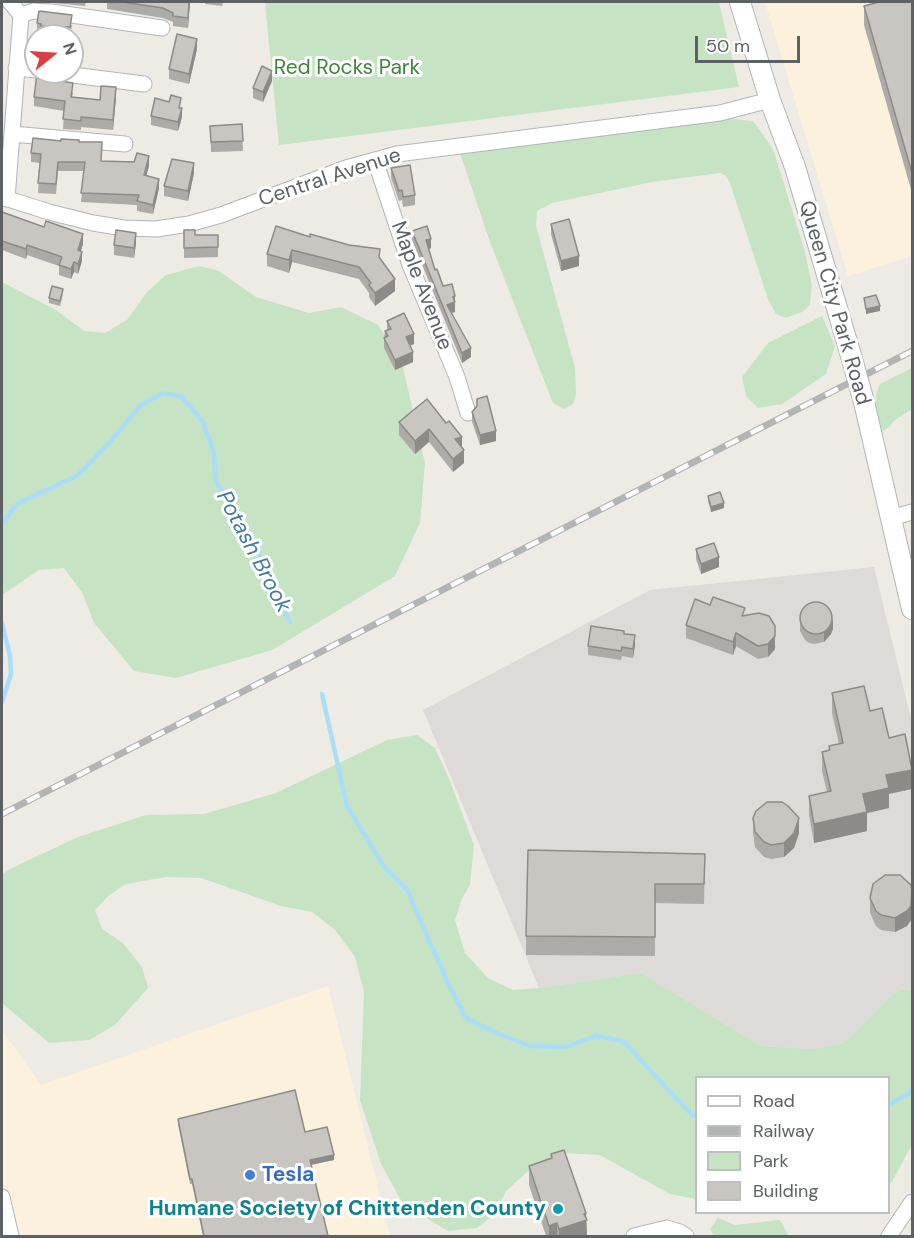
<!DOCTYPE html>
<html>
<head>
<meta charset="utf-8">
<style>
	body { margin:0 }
	#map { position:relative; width:914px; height:1238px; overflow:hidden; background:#eeebe5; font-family:"DM Sans",sans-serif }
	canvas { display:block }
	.frame { position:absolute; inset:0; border:3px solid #5d6164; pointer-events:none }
	.legend { position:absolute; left:695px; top:1076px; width:195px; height:138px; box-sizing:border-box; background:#fff; border:2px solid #bec0c1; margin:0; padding:8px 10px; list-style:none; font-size:18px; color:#5d6164 }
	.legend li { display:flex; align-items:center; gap:12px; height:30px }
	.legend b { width:30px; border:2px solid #bec0c1 }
	.north { position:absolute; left:24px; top:24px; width:60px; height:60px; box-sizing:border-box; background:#fff; border:2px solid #bec0c1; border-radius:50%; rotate:72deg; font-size:16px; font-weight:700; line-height:24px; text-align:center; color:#5d6164 }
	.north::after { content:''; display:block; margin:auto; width:21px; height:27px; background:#dc3d40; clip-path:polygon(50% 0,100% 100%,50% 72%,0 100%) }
	.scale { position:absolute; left:695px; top:36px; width:105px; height:27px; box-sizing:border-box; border:3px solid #5d6164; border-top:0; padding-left:8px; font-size:18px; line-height:21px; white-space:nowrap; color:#5d6164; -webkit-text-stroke:4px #fff; paint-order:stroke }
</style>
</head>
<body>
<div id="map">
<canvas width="914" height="1238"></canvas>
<div class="frame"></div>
<ul class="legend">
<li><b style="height:8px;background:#fff"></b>Road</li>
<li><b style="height:8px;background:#b3b4b4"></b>Railway</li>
<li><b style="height:16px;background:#c6e3c3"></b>Park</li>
<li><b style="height:16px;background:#c9c6c2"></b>Building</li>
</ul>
<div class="north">N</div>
<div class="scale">50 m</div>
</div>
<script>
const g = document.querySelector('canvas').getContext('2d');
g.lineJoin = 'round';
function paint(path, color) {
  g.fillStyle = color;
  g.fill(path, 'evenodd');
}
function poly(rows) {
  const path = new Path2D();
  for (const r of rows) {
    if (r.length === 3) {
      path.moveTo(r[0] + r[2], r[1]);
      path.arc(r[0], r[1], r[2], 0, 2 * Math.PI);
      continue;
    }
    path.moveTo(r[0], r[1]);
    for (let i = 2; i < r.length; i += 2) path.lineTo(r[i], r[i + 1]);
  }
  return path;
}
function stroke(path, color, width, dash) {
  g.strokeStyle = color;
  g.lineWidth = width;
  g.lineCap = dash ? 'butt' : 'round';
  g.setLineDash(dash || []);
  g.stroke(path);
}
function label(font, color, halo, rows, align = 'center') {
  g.font = font + ' "DM Sans",sans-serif';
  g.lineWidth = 6;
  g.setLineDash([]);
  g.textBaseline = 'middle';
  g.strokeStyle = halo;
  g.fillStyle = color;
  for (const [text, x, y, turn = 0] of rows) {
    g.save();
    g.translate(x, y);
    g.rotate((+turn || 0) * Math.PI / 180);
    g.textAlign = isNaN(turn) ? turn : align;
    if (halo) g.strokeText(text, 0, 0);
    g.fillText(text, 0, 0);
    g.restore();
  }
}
paint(poly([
	[765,2,912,2,912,256,848,276],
	[328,986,390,1236,2,1236,2,1030,41,1085]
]), '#fbf1dc');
paint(poly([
	[874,567,912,723,912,990,903,989,892,995,844,1043,813,1049,761,1046,641,973,539,988,423,710,650,590]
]), '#dddad7');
paint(poly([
	[265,2,719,2,739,87,279,145],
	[722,118,753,121,773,149,804,248,812,285,810,305,802,312,786,318,776,314,768,299,730,183,726,176,720,173,652,182,552,203,537,211,536,226,575,368,576,394,573,404,564,409,553,403,490,242,459,150],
	[199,266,219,271,256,297,309,313,341,307,378,325,401,359,425,463,420,523,395,576,272,650,176,678,134,671,94,623,83,594,64,568,39,570,2,595,2,282,56,310,84,331,105,333,127,320,147,292,166,275],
	[822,316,835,346,826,374,782,404,758,408,746,396,742,377,768,343],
	[912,368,912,409,895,420,889,427,882,431,876,408,876,395,880,384],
	[417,735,435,748,450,781,474,845,470,885,462,898,455,920,465,953,488,978,513,990,539,988,641,973,761,1046,813,1049,844,1043,892,995,903,989,912,990,912,1145,891,1183,889,1185,888,1078,696,1078,696,1199,670,1194,600,1155,563,1153,537,1163,506,1191,495,1214,477,1228,448,1231,403,1204,381,1164,360,1100,364,992,355,957,335,930,312,912,281,906,201,878,166,877,126,884,108,896,95,910,102,929,123,943,142,967,148,988,115,1025,89,1040,49,1043,2,1003,2,874,12,868,78,837,146,815,204,814,276,793,387,740],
	[718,1218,735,1225,780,1220,789,1236,714,1236,710,1229]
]), '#c6e3c3');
stroke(poly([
	[2,523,17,504,78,475,110,442,141,405,163,393,182,397,203,422,214,453,216,482,258,552,290,622],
	[2,623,10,656,11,674,2,702],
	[322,694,347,806,385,868,407,890,447,981,466,1018,494,1032,530,1046,565,1047,596,1036,623,1041,692,1115,696,1116],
	[888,1105,910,1093,912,1089]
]), '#aadef8', 4.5);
const minor = poly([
	[21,15,33,11,51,12,162,28],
	[16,68,36,70],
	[48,72,144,84],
	[12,134,125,144],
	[375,160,410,265,457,377,468,413],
	[2,197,49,212,93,223,124,228,156,229,189,224,221,215,346,168,397,154,720,113,770,100],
	[7,199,21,15,10,2],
	[891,518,912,512],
	[2,1197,11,1236],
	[634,1236,667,1228,680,1232,686,1236],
	[889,1236,912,1202]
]);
const tertiary = poly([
	[740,2,770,100,795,167,850,352],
	[864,402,912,609]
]);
stroke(minor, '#b2b5b9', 17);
stroke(tertiary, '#b2b5b9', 22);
stroke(minor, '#fff', 15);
stroke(tertiary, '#fff', 20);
const rail = poly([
	[2,814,912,351]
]);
stroke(rail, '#b3b4b4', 7);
stroke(rail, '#fff', 4.5, [14]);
const tertiaryBridge = poly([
	[850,352,864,402]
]);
stroke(tertiaryBridge, '#b2b5b9', 22, []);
stroke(tertiaryBridge, '#fff', 20);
paint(poly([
	[42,2,86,2,85,6],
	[107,2,190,2,188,28,173,26,173,22,163,18,107,9],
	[205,2,223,2,222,6,205,4],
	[912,2,912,193,864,25,864,6],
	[37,23,72,25,70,36,41,36,41,34,37,33],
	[197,49,189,84,169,79,169,69],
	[272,81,263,102,253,98,253,88],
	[61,82,73,93,72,97,100,100,116,97,113,130,81,127,81,130,63,129,64,111,34,106,34,97],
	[181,108,182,117,178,131,151,125,151,116],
	[242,124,243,151,211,152,210,126],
	[61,141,79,142,102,161,149,166,146,176,159,188,153,214,137,211,137,205,81,202,84,171,58,171,56,194,38,193,40,163,31,162,31,153],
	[391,168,415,195,415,205,403,207,402,200,399,201,391,178],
	[194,173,188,201,164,196,164,186],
	[2,212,83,244,81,251,82,261,78,274,74,272,71,279,59,275,59,266,27,255,26,259,2,250],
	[551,224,579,266,561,271,551,234],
	[276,226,380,259,395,291,375,306,369,297,369,293,359,279,292,262,289,273,267,266,267,254],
	[184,230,195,235,218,235,218,257,184,258],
	[412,231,431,248,429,249,435,270,443,286,455,306,455,312,451,313,471,357,462,363,412,240],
	[136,243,134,258,114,255,114,245],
	[63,294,60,306,49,303,49,298],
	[387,321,414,344,410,345,413,362,395,370,384,348,384,338,385,331,387,330],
	[427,399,462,447,464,463,453,472,429,442,415,454,399,435,399,422],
	[477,406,496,441,480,445,472,422,472,412],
	[708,496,724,508,711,512,708,501],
	[696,549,719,567,701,574,696,559],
	[710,605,745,616,775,639,775,649,768,657,758,659,736,646,733,655,686,638,686,625],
	[800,621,833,629,831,634,824,642,814,644,809,643,805,640,800,631],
	[624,634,635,645,633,658,622,656,621,660,588,655,588,646],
	[832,693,889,794,889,808,867,813,867,831,814,843,809,815,809,796,827,792,822,771,822,752,829,750,829,746,839,744,832,713],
	[753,818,799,833,794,848,784,857,771,859,764,857,755,847,753,833],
	[705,854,704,904,655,903,655,956,526,955,526,936],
	[870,898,911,920,907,926,895,932,881,930,876,926,870,913],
	[178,1119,305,1132,334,1160,311,1165,328,1236,203,1236,192,1184,190,1184,178,1124],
	[551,1154,586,1213,587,1236,546,1236,529,1185,529,1166,551,1158]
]), '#adaaa7');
paint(poly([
	[189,2,190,2,188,28,188,18],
	[197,39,197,49,189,84,189,74],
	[272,71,272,81,263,102,263,92],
	[116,87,116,97,113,130,113,120],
	[182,108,182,117,178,131,178,122],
	[149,156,149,166,144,185,144,175],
	[194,163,194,173,188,201,188,191],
	[159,179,159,188,153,214,153,205],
	[136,233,136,243,134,258,134,248],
	[83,234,83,244,78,260,78,250],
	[431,239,431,248,426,250,426,240],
	[27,245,27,255,26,259,26,249],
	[292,250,292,262,289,273,289,260],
	[82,252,82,261,78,274,78,264],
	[579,256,579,266,561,271,561,261],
	[74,262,74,272,71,279,71,269],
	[395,279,395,291,375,306,375,293],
	[455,296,455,312,447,314,447,305,453,297],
	[880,306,880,311,866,314,866,309],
	[414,334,414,344,406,347,406,337],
	[471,348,471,357,462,363,462,353],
	[413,352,413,362,395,370,395,360],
	[429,429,429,442,415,454,415,441],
	[496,431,496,441,480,445,480,435],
	[462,437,462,450,455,439],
	[464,450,464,463,453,472,453,459],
	[724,503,724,508,711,512,711,507],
	[719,557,719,567,701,574,701,564],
	[833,619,833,629,831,634,824,642,824,632],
	[775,626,775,649,768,657,768,644],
	[736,633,736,646,733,655,733,642],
	[635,635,635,645,633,658,633,649],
	[912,770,912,789,889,794,889,808,867,813,867,831,814,843,814,824,863,794,886,775],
	[799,818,799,833,794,848,784,857,784,843],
	[912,898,911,920,907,926,895,932,895,918],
	[334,1155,334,1160,310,1165,310,1160],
	[586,1213,587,1236,559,1236,559,1229],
	[557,1223,557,1236,549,1236,549,1226]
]), '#8d8b88');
const building = poly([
	[123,2,189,2,188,18,173,16,173,13,163,8,123,2],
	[879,2,912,2,912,173,864,6,879,2],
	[39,11,72,15,70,27,41,26,41,24,37,23,39,11],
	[177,34,197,39,189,74,169,69,177,34],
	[262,66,272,71,263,92,253,88,262,66],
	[37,74,61,77,60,81,73,83,71,97,100,100,101,86,116,87,113,120,81,117,81,121,63,119,65,101,34,97,37,74],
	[171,95,181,98,179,108,182,108,178,122,151,116,155,98,169,102,171,95],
	[242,124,243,141,211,142,210,126,242,124],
	[33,138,61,141,61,139,79,140,79,142,102,142,101,161,134,162,137,153,149,156,144,175,159,179,153,205,137,201,139,195,81,193,85,162,58,162,56,184,38,183,41,154,31,153,33,138],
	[172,159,194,163,188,191,164,186,172,159],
	[410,165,415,195,403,197,402,190,399,191,391,168,410,165],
	[2,212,44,227,46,221,83,234,78,250,82,252,78,264,74,262,71,269,59,265,62,257,27,245,26,249,2,241,2,212],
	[569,219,579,256,561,261,551,224,569,219],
	[276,226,310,237,310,234,349,245,380,249,379,257,395,279,375,293,369,285,371,283,359,267,292,250,289,260,267,254,276,226],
	[427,226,431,239,426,240,435,270,437,269,443,286,452,284,455,296,453,297,455,302,447,305,471,348,462,353,412,231,427,226],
	[116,230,136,233,134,248,114,245,116,230],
	[184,230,195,230,195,235,218,235,218,247,184,248,184,230],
	[52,286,63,289,60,301,49,298,52,286],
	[876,295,880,306,866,309,864,298,876,295],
	[404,313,414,334,406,337,413,352,395,360,384,338,388,336,385,331,391,329,387,321,404,313],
	[487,396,496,431,480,435,472,412,477,406,477,399,487,396],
	[427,399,446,423,449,421,462,437,455,439,464,450,453,459,429,429,415,441,399,422,427,399],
	[720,492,724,503,711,507,708,496,720,492],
	[714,543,719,557,701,564,696,549,714,543],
	[713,597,745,608,742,616,759,613,769,616,775,626,775,636,768,644,758,646,736,633,733,642,686,625,695,599,710,605,713,597],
	[816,618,16],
	[591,626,624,631,624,634,635,635,633,649,622,647,621,651,588,646,591,626],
	[864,686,870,711,882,708,889,738,905,734,912,770,886,775,889,788,863,794,867,812,814,824,809,796,831,791,822,752,830,750,829,746,843,743,832,693,864,686],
	[767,802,782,802,788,806,799,818,794,833,784,843,771,845,764,842,755,832,753,818,756,811,767,802],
	[528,850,705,854,704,884,655,884,655,937,526,936,528,850],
	[885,875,900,875,911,885,912,889,911,906,907,911,895,918,881,915,876,911,870,898,873,884,885,875],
	[295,1090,305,1132,327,1127,334,1155,310,1160,328,1236,204,1236,192,1179,190,1179,178,1119,295,1090],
	[564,1150,586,1213,584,1214,587,1220,559,1229,557,1223,549,1226,529,1166,552,1158,551,1154,564,1150]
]);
paint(building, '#c9c6c2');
stroke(building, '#8d8b88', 1.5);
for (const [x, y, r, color] of [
	[250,1175,6,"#3f7fe0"],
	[558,1209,6,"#0f9aa8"]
]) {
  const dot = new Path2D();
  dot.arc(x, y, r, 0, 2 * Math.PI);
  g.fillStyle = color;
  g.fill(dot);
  stroke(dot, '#fff', 2);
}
label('21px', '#40833c', '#fff', [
	["Red Rocks Park",347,68]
]);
label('21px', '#5d6164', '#fff', [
	["Central Avenue",330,178,-18],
	["Maple Avenue",421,286,69],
	["Queen City Park Road",834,303,74]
]);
label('bold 21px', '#366cbe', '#fff', [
	["Tesla",262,1175]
], 'left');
label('bold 21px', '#0d838f', '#fff', [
	["Humane Society of Chittenden County",546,1209]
], 'right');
label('italic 22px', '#457aa1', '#fff', [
	["Potash Brook",253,552,62]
]);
</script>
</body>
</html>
